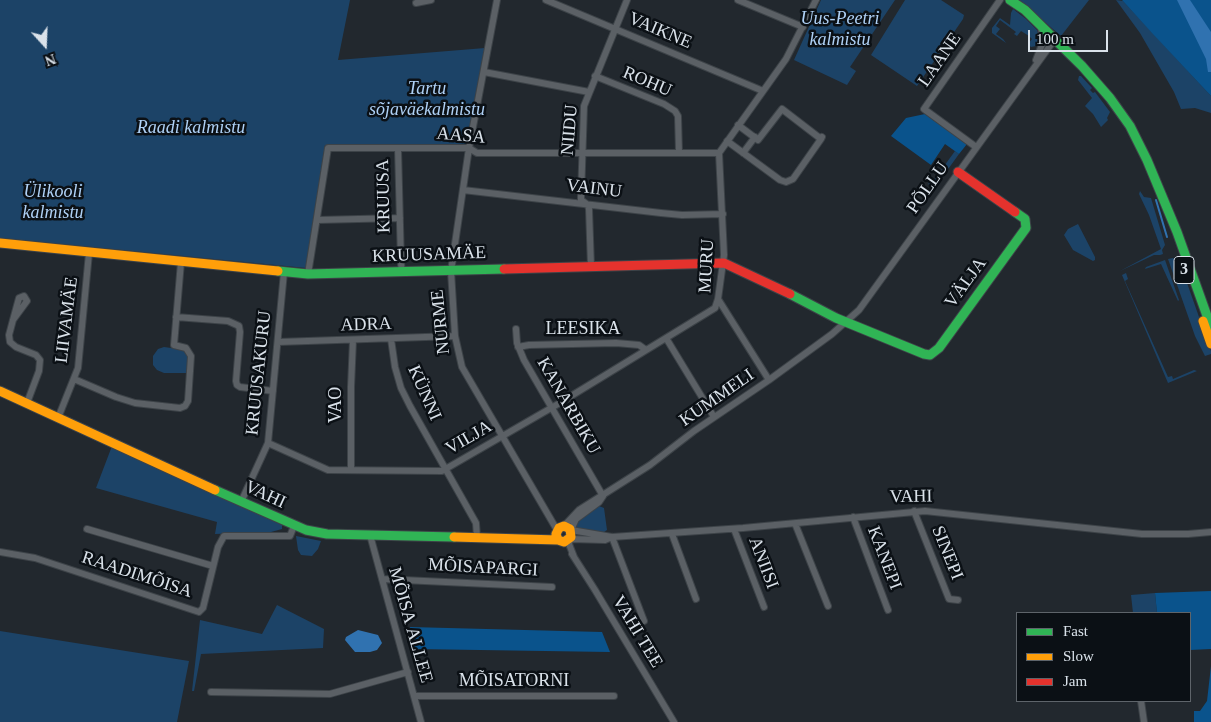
<!DOCTYPE html>
<html>
<head>
<meta charset="utf-8">
<style>
	body { margin:0 }
	#map { position:relative; width:1211px; height:722px; overflow:hidden; background:#22282e; font-family:"Times New Roman",serif }
	canvas { display:block }
	.legend { position:absolute; left:1016px; top:612px; width:175px; height:90px; box-sizing:border-box; background:#0b1015; border:1px solid #5e646a; margin:0; padding:6px 9px; list-style:none; font-size:15px; color:#dae2ea }
	.legend li { display:flex; align-items:center; gap:10px; height:25px }
	.legend b { width:25px; border:1px solid #5e646a }
	.north { position:absolute; left:20px; top:20px; width:50px; height:50px; -webkit-text-stroke:4px #0b1015; paint-order:stroke; rotate:160deg; font-size:14px; font-weight:700; line-height:20px; text-align:center; color:#dae2ea }
	.north::after { content:''; display:block; margin:auto; width:18px; height:22px; background:#dae2ea; clip-path:polygon(50% 0,100% 100%,50% 72%,0 100%) }
	.scale { position:absolute; left:1028px; top:30px; width:80px; height:22px; box-sizing:border-box; border:2px solid #dae2ea; border-top:0; padding-left:6px; font-size:15px; line-height:18px; white-space:nowrap; color:#dae2ea; -webkit-text-stroke:4px #0b1015; paint-order:stroke }
</style>
</head>
<body>
<div id="map">
<canvas width="1211" height="722"></canvas>
<ul class="legend">
<li><b style="height:6px;background:#30b455"></b>Fast</li>
<li><b style="height:6px;background:#ff9f0a"></b>Slow</li>
<li><b style="height:6px;background:#e5322d"></b>Jam</li>
</ul>
<div class="north">N</div>
<div class="scale">100 m</div>
</div>
<script>
const g = document.querySelector('canvas').getContext('2d');
g.lineJoin = 'round';
function paint(path, color) {
  g.fillStyle = color;
  g.fill(path, 'evenodd');
}
function poly(rows) {
  const path = new Path2D();
  for (const r of rows) {
    path.moveTo(r[0], r[1]);
    for (let i = 2; i < r.length; i += 2) path.lineTo(r[i], r[i + 1]);
  }
  return path;
}
function stroke(path, color, width, dash) {
  g.strokeStyle = color;
  g.lineWidth = width;
  g.lineCap = dash ? 'butt' : 'round';
  g.setLineDash(dash || []);
  g.stroke(path);
}
function label(font, color, halo, rows, align = 'center') {
  g.font = font + ' "Times New Roman",serif';
  g.lineWidth = 5;
  g.setLineDash([]);
  g.textBaseline = 'middle';
  g.strokeStyle = halo;
  g.fillStyle = color;
  for (const [text, x, y, turn = 0] of rows) {
    g.save();
    g.translate(x, y);
    g.rotate((+turn || 0) * Math.PI / 180);
    g.textAlign = isNaN(turn) ? turn : align;
    if (halo) g.strokeText(text, 0, 0);
    g.fillText(text, 0, 0);
    g.restore();
  }
}
paint(poly([
	[0,0,350,0,338,60,485,48,467,145,325,145,306,268,0,238],
	[821,0,895,0,850,67,856,71,847,85,794,60],
	[905,0,941,0,964,15,963,19,917,86,871,55],
	[1019,0,1089,0,1061,36],
	[1116,0,1123,1,1211,96,1211,113,1195,108,1181,109,1174,92,1140,33],
	[1013,9,1026,19,1037,30,1039,37,1036,46,1031,47,1028,44,1032,39,1029,36,1021,31,1017,36,1014,34,1016,32,1000,20,996,26,1000,29,996,34,1003,39,1006,43,992,33,992,28,1000,18,1010,25,1011,13],
	[1079,76,1081,76,1092,88,1090,90,1093,93,1095,92,1110,112,1107,118,1108,120,1101,127,1093,114,1085,106,1092,98,1078,80],
	[955,151,959,154,933,190,929,186,928,179,934,180],
	[1140,191,1144,197,1151,198,1165,245,1162,250,1163,254,1160,255,1154,255,1120,271,1161,249,1149,215,1139,194],
	[1078,224,1095,257,1095,260,1093,261,1073,250,1064,235,1068,229],
	[1173,258,1180,263,1211,351,1211,354,1205,356,1195,336,1168,259],
	[1165,260,1179,300,1178,301,1161,264,1145,269,1146,267],
	[1126,273,1128,279,1125,281,1168,377,1172,376,1173,379,1194,370,1197,371,1168,383,1122,275],
	[164,347,185,350,188,353,189,373,164,373,157,370,153,365,153,356,158,349],
	[112,446,282,525,282,529,271,532,215,534,217,522,96,488],
	[599,506,604,508,607,530,604,532,584,531,576,529,576,522],
	[296,536,321,541,318,549,312,556,301,555,298,550],
	[1155,593,1157,613,1133,613,1131,595],
	[277,605,324,629,323,648,201,654,194,691,192,691,200,620,262,634],
	[0,631,189,661,177,722,0,722]
]), '#1c4367');
paint(poly([
	[1122,0,1211,0,1211,96,1152,33],
	[925,114,963,140,967,144,959,154,945,144,931,165,891,136,906,118],
	[1211,591,1211,649,1190,650,1190,613,1157,613,1155,593],
	[410,627,602,632,610,652,414,649],
	[1211,666,1211,722,1194,722,1194,711,1200,711,1207,701]
]), '#0a538c');
paint(poly([
	[1177,0,1190,0,1211,32,1211,72,1208,72,1206,59],
	[358,630,378,635,382,643,377,650,370,652,355,652,345,640,346,637]
]), '#3072b0');
stroke(poly([
	[1156,200,1167,237]
]), '#3072b0', 2);
const street = poly([
	[497,0,469,148,451,271,455,336,462,367,557,530],
	[546,0,763,91],
	[738,0,803,27],
	[416,3,431,0],
	[1036,60,1043,42,1041,27],
	[484,72,589,92],
	[595,76,664,104,675,111,678,116,679,153],
	[738,125,758,140,782,109,821,139,822,137],
	[727,141,780,180,786,182,793,179,821,139],
	[976,147,924,109,1000,0],
	[398,148,401,263,402,273],
	[743,153,755,137],
	[463,190,661,213,682,215,723,214],
	[317,220,400,218],
	[591,267,589,209,588,205,581,200,581,197,584,106,627,0],
	[308,274,328,148,469,148,477,153,719,153],
	[176,317,228,321,239,326,240,332,236,381,237,385,240,387,273,391],
	[13,320,27,301,24,296,19,298,13,320,9,335,10,342,16,347,36,355,40,360,39,371,27,403],
	[516,329,517,343,524,360,603,496],
	[666,338,714,417],
	[391,339,395,367,401,388,410,406,476,523,477,537],
	[278,342,455,336],
	[518,347,529,345,616,343,639,345,646,350],
	[74,379,116,397,135,403,180,408,185,406,188,401,191,356,186,348,174,345,181,262],
	[769,380,718,299,724,255,719,153,786,59,816,0],
	[58,418,78,368,89,253],
	[268,443,328,470,442,471,558,404,715,308,718,299],
	[351,470,351,387,353,340],
	[603,496,599,502,576,519,571,530,612,537],
	[241,502,268,443,284,272],
	[914,511,949,599,958,600],
	[853,517,888,610],
	[797,523,796,526,828,606],
	[564,526,579,510,650,465,694,431,769,380,832,334,859,310,1055,39],
	[87,529,213,566],
	[734,529,764,607],
	[672,534,696,599],
	[370,535,421,722],
	[612,537,644,621],
	[0,552,35,558,199,612,203,608,218,547,224,536,290,536,294,526],
	[572,554,595,590,674,722],
	[574,557,569,544,570,539,605,540,612,537,743,528,925,511,1142,534,1188,534,1211,532],
	[382,579,552,587],
	[211,692,330,694,408,672],
	[415,696,614,696],
	[1141,701,1144,722]
]);
const fast = poly([
	[1010,0,1025,10,1082,66,1110,98,1130,126,1147,160,1177,232,1211,327],
	[278,271,308,274,504,269],
	[790,294,836,318,924,354,930,355,939,348,1026,228,1025,219,1015,212],
	[215,490,306,530,327,534,454,537]
]);
const slow = poly([
	[0,243,278,271],
	[1203,321,1211,344],
	[0,391,215,490],
	[454,537,558,540,564,542,571,537,570,529,564,526,559,528,556,534,558,540]
]);
const jam = poly([
	[958,172,1015,212],
	[504,269,724,263,790,294]
]);
stroke(street, '#3d4348', 8);
stroke(fast, '#3d4348', 11);
stroke(slow, '#3d4348', 11);
stroke(jam, '#3d4348', 11);
stroke(street, '#5b6065', 6);
stroke(fast, '#30b455', 9);
stroke(slow, '#ff9f0a', 9);
stroke(jam, '#e5322d', 9);
for (const [x, y, w] of [
	[1184,270,20]
]) {
  const box = new Path2D();
  box.roundRect(x - w / 2, y - 13.5, w, 27, 4);
  g.fillStyle = '#0b1015';
  g.fill(box);
  stroke(box, '#dae2ea', 1);
}
label('bold 16px', '#dae2ea', null, [
	["3",1184,270]
]);
label('italic 18px', '#afd1f6', '#0b1015', [
	["Uus-Peetri",840,19],
	["kalmistu",840,40],
	["Tartu",427,89],
	["sõjaväekalmistu",427,110],
	["Raadi kalmistu",191,128],
	["Ülikooli",53,192],
	["kalmistu",53,213]
]);
label('18px', '#dae2ea', '#0b1015', [
	["VAIKNE",660,31,23],
	["LAANE",940,60,-55],
	["ROHU",647,82,23],
	["NIIDU",570,130,-85],
	["AASA",461,136,5],
	["PÕLLU",928,188,-55],
	["VAINU",594,189,7],
	["KRUUSA",384,196,-91],
	["KRUUSAMÄE",429,255,-2],
	["MURU",707,266,-87],
	["VÄLJA",966,283,-54],
	["LIIVAMÄE",67,320,-83],
	["NURME",441,322,-96],
	["ADRA",366,325,-2],
	["LEESIKA",583,329],
	["KRUUSAKURU",259,373,-84],
	["KÜNNI",424,393,66],
	["KUMMELI",717,398,-35],
	["VAO",336,405,-90],
	["KANARBIKU",568,406,60],
	["VILJA",469,438,-30],
	["VAHI",265,495,25],
	["VAHI",911,497,-1],
	["SINEPI",947,553,68],
	["KANEPI",884,558,69],
	["ANIISI",763,563,69],
	["MÕISAPARGI",483,568,3],
	["RAADIMÕISA",137,575,18],
	["MÕISA ALLEE",410,625,74],
	["VAHI TEE",637,632,59],
	["MÕISATORNI",514,681]
]);
</script>
</body>
</html>
